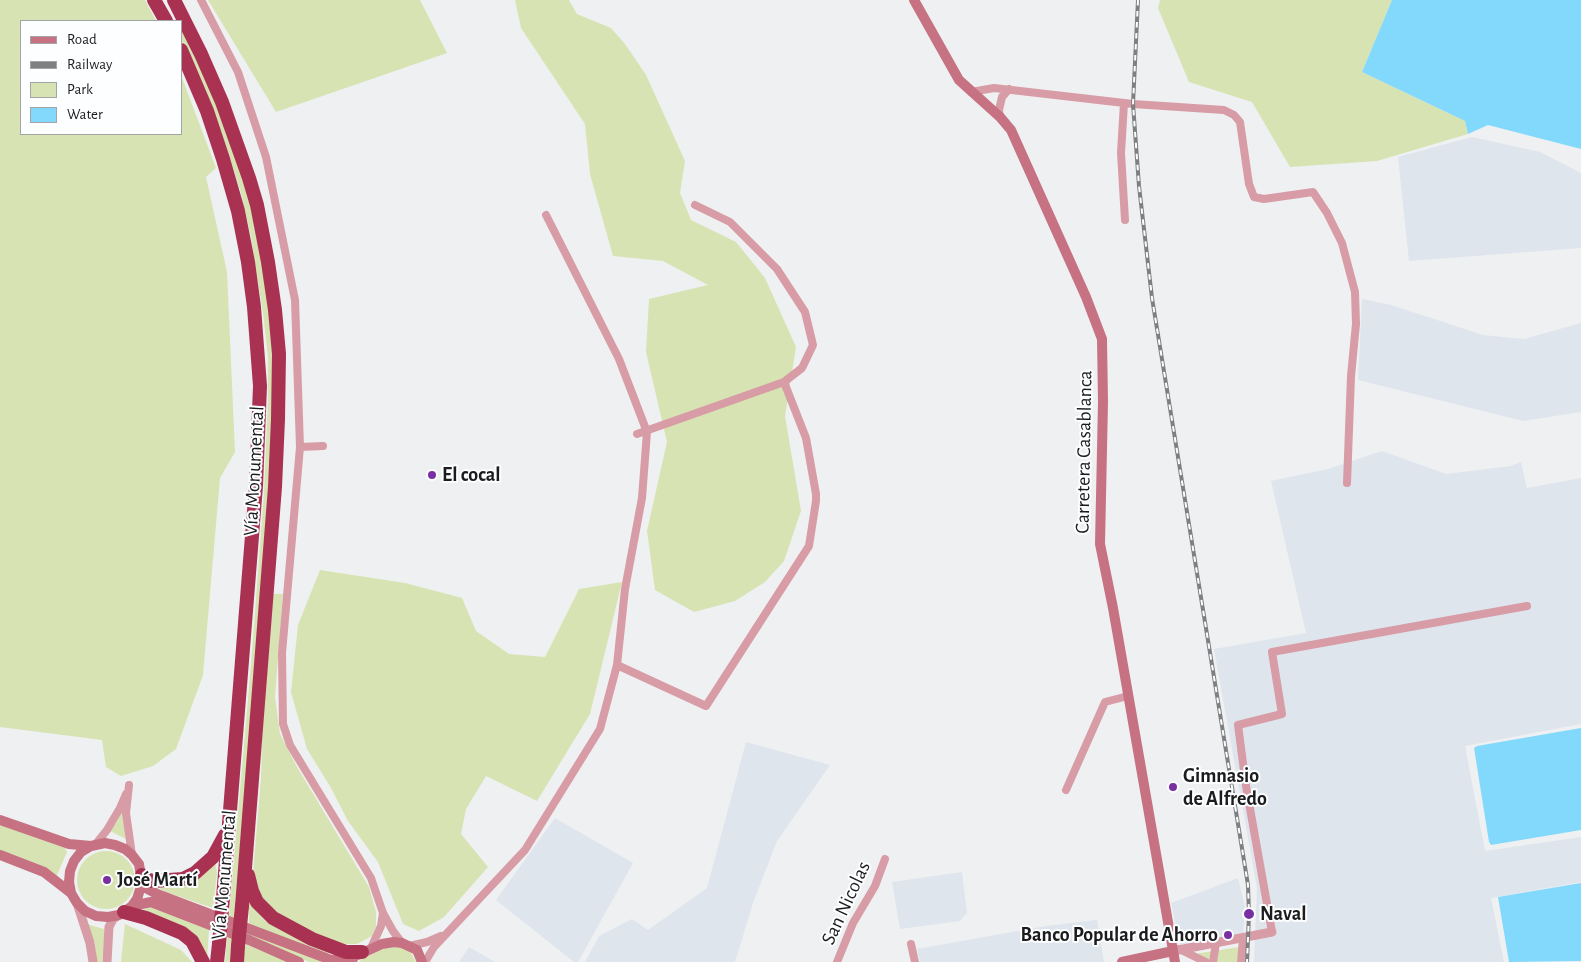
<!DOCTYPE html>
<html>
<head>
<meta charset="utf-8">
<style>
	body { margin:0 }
	#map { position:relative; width:1581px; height:962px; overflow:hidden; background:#eff0f2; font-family:"Alegreya Sans",sans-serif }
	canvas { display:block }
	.legend { position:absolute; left:20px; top:20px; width:162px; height:115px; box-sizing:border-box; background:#fcfeff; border:1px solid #a2a4a5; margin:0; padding:6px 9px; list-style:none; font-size:15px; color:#1c1c1d }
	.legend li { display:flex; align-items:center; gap:10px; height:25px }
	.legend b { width:25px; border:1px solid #a2a4a5 }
</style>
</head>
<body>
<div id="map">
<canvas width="1581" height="962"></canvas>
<ul class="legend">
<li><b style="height:6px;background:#c67282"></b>Road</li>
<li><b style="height:6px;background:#7f7f81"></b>Railway</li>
<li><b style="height:14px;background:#d7e3b2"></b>Park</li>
<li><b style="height:14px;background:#82d9fc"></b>Water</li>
</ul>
</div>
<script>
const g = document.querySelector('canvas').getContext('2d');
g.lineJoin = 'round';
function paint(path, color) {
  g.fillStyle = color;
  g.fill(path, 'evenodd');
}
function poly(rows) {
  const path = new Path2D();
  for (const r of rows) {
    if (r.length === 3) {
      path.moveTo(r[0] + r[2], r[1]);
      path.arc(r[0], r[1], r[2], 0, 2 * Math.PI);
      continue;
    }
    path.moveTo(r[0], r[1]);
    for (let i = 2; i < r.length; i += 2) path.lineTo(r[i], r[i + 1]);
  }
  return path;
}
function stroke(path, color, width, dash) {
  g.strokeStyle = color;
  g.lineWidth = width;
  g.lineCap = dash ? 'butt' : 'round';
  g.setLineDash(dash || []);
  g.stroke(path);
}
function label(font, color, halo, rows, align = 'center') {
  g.font = font + ' "Alegreya Sans",sans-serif';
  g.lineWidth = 4;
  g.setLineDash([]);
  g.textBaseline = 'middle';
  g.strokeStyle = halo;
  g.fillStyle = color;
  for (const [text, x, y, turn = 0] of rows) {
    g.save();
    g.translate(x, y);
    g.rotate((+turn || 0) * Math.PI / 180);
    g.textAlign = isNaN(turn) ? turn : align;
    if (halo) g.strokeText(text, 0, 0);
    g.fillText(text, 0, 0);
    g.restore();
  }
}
paint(poly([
	[1472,137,1540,152,1581,173,1581,248,1409,261,1398,157],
	[1362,299,1391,305,1483,335,1524,339,1581,323,1581,412,1523,421,1358,380],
	[1382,451,1446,474,1511,466,1521,462,1527,488,1581,478,1581,724,1465,746,1485,851,1581,837,1581,882,1491,898,1504,962,1254,962,1257,888,1214,649,1306,633,1271,481,1328,469],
	[746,742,830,765,777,841,753,903,735,962,585,962,599,936,632,919,648,930,707,888],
	[555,818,633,863,578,962,574,962,496,900],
	[962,872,967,913,960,921,900,929,892,882],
	[1238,878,1245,908,1243,934,1180,945,1171,903],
	[1097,920,1104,962,920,962,917,949,1046,926],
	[469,947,495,962,459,962]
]), '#dee5ed');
paint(poly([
	[0,0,145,0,156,21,21,21,21,134,181,134,181,75,216,168,206,177,227,272,235,452,220,478,203,675,176,749,153,766,121,776,106,767,102,740,0,727],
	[208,0,420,0,447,53,276,112],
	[515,0,569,0,577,14,611,28,625,44,646,75,685,161,680,193,691,220,736,242,765,278,796,347,785,416,801,511,784,561,765,582,735,601,694,612,655,590,647,531,667,442,646,352,649,299,708,285,663,261,613,256,590,174,585,124,521,28],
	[1160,0,1392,0,1362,72,1465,121,1468,134,1377,161,1290,167,1252,102,1189,82,1158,8],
	[181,24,213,93,248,189,257,234,270,310,274,354,274,397,257,661,230,962,225,962,251,665,264,492,268,401,268,357,263,313,251,237,241,193,228,152,207,96,181,39],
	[320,570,405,583,462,598,476,631,509,654,545,657,579,589,622,582,590,714,537,801,486,776,466,809,461,834,488,867,444,917,419,931,403,924,378,862,348,821,331,788,307,749,291,692,298,625],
	[272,594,283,594,275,697,280,734,297,767,369,887,376,912,376,926,372,936,357,944,344,944,311,935,265,907,253,873,261,778,263,709],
	[121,811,123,812,126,839,110,831,118,820],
	[0,825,65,848,67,852,57,875,55,875,0,852],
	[106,880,29],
	[215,862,217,873,213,908,166,892,151,884],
	[249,896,255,909,264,920,278,929,339,953,325,953,249,924],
	[151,906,209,929,207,960,184,927,143,910],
	[86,924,104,929,105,931,102,962,96,962,95,943],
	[125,924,181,950,192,962,121,962],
	[247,931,323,962,309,962,246,936],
	[245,944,288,962,242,962],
	[394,946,404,948,411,953,416,962,359,962,362,959,385,948],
	[1239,947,1237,962,1215,962,1195,954]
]), '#d7e3b2');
paint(poly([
	[1392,0,1581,0,1581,149,1488,125,1468,134,1465,121,1362,72],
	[1581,728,1581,830,1491,845,1489,842,1474,748,1477,746],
	[1581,883,1581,961,1509,962,1498,897]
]), '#82d9fc');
stroke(poly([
	[201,0,238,72,266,157,295,300,300,447,282,653,283,724,290,745,371,878,383,913,393,931,402,943],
	[971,92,994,88,1133,104,1224,110,1234,115,1240,122,1249,184,1254,197,1264,199,1313,192,1327,213,1342,243,1355,292,1356,324,1351,376,1347,483],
	[1124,103,1121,153,1125,220],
	[1000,117,999,110,1002,97,1009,89],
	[637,434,784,382,802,368,813,345,805,312,777,269,730,222,695,205],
	[300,447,323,446],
	[617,665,706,706,809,546,816,501,816,494,806,438,784,382],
	[129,785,126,813,132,855],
	[1066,790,1105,702,1128,696],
	[95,845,107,830,120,808,126,794],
	[1272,932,1246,786,1238,725,1282,714,1272,652,1527,606],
	[911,944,915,962],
	[409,946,427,942,441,936],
	[371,948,381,926,383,913],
	[1179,949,1206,962],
	[425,962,434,947,525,850,600,729,617,665,625,589,642,498,647,432,619,359,546,215],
	[837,962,853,923,875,886,885,859],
	[1213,962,1216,943],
	[1241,962,1243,939]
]), '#d79ca6', 8);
stroke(poly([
	[77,903,90,943,93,962],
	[1173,951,1272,932],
	[107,962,109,927,113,919,119,915]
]), '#d79ca6', 9);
stroke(poly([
	[914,0,959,80,1000,117,1011,130,1086,297,1102,339,1103,402,1100,544,1113,608,1175,962],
	[0,820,69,844,91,846,105,843,115,845,125,849,132,855,139,864,142,883,137,899,132,906,119,915,108,917,96,916,85,911,77,903,71,893,69,882,70,871,74,861,81,852,91,846],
	[0,855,44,872,71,893],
	[142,883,146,888,157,894,331,960,353,959],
	[132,906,151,902,249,940,299,962],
	[358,955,382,944,394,942,402,943,417,950,422,962],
	[1122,962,1173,951]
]), '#c67282', 10);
stroke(poly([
	[154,0,166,21],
	[174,0,201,54,222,102,249,178,257,205,268,262,275,310,279,354,278,419,275,487,242,906],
	[181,50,207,111,223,159,238,211,248,262,254,307,260,386,256,486,223,898],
	[142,875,146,879,152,881,169,880,183,879,195,873,213,857,225,835],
	[248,875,252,891,257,902,273,918,312,939,346,952,362,952],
	[124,912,146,918,182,933,192,941,203,962],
	[217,962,219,944],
	[237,962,238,946]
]), '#a93253', 14);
const rail = poly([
	[1138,0,1133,104,1139,186,1152,298,1248,885,1249,914,1247,962]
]);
stroke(rail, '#7f7f81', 4);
stroke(rail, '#fcfeff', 2, [5.5]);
stroke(poly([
	[219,944,223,898],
	[238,946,242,906]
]), '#a93253', 14);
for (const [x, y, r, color] of [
	[432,475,5,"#772fa2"],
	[1173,787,5,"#772fa2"],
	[107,880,5,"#772fa2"],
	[1249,914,6,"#772fa2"],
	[1228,935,5,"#772fa2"]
]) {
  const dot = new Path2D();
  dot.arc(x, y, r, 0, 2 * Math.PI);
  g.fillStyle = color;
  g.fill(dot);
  stroke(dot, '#fcfeff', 2);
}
label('20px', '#1c1c1d', '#fcfeff', [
	["Carretera Casablanca",1084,452,-89],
	["Vía Monumental",254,471,-87],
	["Vía Monumental",224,875,-85],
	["San Nicolas",846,903,-65]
]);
label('bold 20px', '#1c1c1d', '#fcfeff', [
	["El cocal",442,475],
	["Gimnasio",1183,776],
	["de Alfredo",1183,799],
	["José Martí",117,880],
	["Naval",1260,914],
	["Banco Popular de Ahorro",1218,935,"right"]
], 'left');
</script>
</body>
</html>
